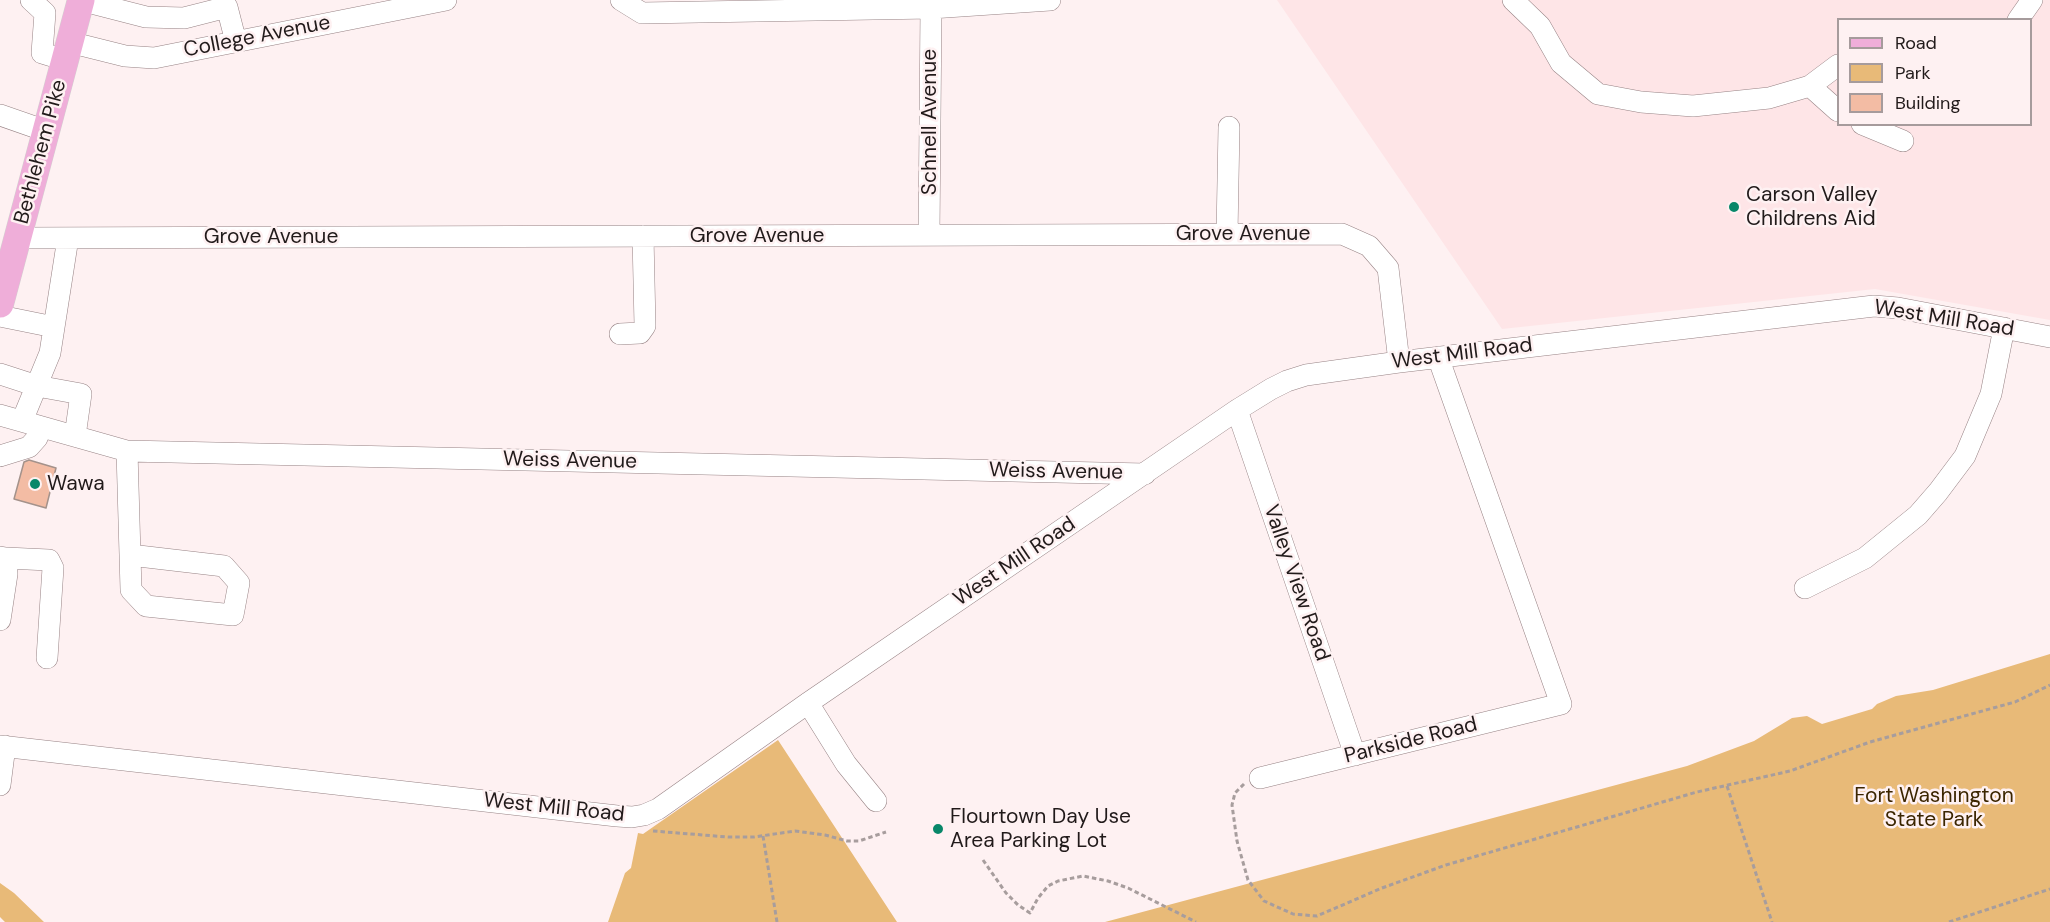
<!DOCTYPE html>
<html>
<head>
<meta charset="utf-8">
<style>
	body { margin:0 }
	#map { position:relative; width:2050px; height:922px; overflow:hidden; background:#fef1f2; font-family:"DM Sans",sans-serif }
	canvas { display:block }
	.legend { position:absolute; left:1837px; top:18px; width:195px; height:108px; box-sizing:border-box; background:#fef1f2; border:2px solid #a69b9c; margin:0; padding:8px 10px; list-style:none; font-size:18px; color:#211a1a }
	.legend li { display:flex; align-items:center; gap:12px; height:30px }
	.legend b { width:30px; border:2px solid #a69b9c }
</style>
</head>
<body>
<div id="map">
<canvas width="2050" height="922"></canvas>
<ul class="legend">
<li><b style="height:8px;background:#efaed9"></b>Road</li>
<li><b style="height:16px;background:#e8ba78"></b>Park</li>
<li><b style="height:16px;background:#f3bca4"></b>Building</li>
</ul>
</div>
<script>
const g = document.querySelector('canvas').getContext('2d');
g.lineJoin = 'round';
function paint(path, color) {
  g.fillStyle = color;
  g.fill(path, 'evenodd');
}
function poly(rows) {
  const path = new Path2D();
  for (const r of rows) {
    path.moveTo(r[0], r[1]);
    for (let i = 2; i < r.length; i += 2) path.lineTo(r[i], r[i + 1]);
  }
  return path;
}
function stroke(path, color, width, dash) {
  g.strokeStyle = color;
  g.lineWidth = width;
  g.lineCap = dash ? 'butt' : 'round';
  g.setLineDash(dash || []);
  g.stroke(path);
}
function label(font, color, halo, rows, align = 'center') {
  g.font = font + ' "DM Sans",sans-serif';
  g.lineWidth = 5;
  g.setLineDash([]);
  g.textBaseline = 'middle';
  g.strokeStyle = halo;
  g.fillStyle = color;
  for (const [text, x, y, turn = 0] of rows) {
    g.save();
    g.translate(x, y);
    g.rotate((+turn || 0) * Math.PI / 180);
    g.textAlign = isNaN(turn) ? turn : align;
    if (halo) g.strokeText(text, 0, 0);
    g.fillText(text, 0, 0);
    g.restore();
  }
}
paint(poly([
	[1277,0,2050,0,2050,320,1875,289,1502,329],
	[1838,20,2030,20,2030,124,1838,124]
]), '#fee5e7');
paint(poly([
	[2050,654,2050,922,1105,922,1687,766,1754,741,1792,718,1807,716,1822,724,1872,709,1877,704,1896,696,1933,690],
	[778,740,897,922,608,922,625,873,631,868,638,833,643,834],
	[0,883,14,893,44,922,5,922,0,917]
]), '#e8ba78');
const building = poly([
	[29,460,56,468,46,508,14,499,24,462,29,460]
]);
paint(building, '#f3bca4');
stroke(building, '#a4928b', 1.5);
const minor = poly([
	[31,0,45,13,42,53,65,60],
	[80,0,146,17,184,18,227,7,236,42],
	[621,0,642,13,931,8,1050,0],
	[1513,0,1540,26,1561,63,1598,94,1641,102,1693,106,1769,98,1810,86,1838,65],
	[2018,20,2032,0],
	[69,42,125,56,154,58,446,0],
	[1810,86,1838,111],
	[0,115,46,131],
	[1862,124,1903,141],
	[1227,234,1229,127],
	[929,235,931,8],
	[18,238,1342,234,1369,246,1388,268,1399,362],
	[0,316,54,327],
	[620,334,640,333,645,326,643,236],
	[0,374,37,386,81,394,75,436],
	[1237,410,1355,755],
	[0,415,127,451,1145,474],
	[22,421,50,353,68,238],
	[127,451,130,555,131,590,146,606,233,615,239,583,224,566,130,555],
	[0,456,29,447,37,438,42,427],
	[0,557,6,558,7,574,0,620],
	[6,558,49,560,53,568,47,658],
	[1805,588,1865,558,1918,515,1938,492,1965,456,1991,394,2004,328],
	[808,703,846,764,876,801],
	[0,746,617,816,632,817,644,815,658,809,808,703,1237,410,1271,389,1287,381,1306,375,1399,362,1874,306,1898,308,2050,337],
	[1260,778,1561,704,1438,357],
	[0,785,5,746]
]);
const major = poly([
	[0,304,81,0]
]);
stroke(minor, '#978385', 22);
stroke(major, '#d3d1d1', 28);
stroke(poly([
	[1244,784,1235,793,1232,805,1237,841,1248,880,1264,901,1293,914,1317,916,1382,888,1446,865,1697,792,1790,771,1870,742,2015,702,2050,685],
	[1727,786,1772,922],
	[653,831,728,837,754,837,795,831,825,835,847,841,859,841,886,832],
	[763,836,777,922],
	[983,860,1006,893,1018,905,1030,913,1038,898,1048,886,1058,881,1083,876,1108,881,1128,888,1196,922],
	[1949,922,2050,889]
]), '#a79d9d', 3, [4.5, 3]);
stroke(minor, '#fff', 21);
stroke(major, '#efaed9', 27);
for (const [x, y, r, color] of [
	[1734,207,6,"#088769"],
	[35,484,6,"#088769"],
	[938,829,6,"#088769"]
]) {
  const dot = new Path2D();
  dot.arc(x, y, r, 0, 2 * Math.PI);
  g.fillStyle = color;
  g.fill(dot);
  stroke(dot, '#fef1f2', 2);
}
label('21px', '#211a1a', '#fef1f2', [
	["College Avenue",257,37,-11],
	["Schnell Avenue",930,122,-90],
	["Bethlehem Pike",41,152,-75],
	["Grove Avenue",1243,234],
	["Grove Avenue",757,236],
	["Grove Avenue",271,237],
	["West Mill Road",1944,319,9],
	["West Mill Road",1462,354,-7],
	["Weiss Avenue",570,461,1],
	["Weiss Avenue",1056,472,1],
	["West Mill Road",1015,562,-34],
	["Valley View Road",1296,583,71],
	["Parkside Road",1411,741,-14],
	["West Mill Road",554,808,6]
]);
label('21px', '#211a1a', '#fef1f2', [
	["Carson Valley",1746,195],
	["Childrens Aid",1746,219],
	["Wawa",47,484],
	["Flourtown Day Use",950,817],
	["Area Parking Lot",950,841]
], 'left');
label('21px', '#3c2600', '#fef1f2', [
	["Fort Washington",1934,796],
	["State Park",1934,820]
]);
</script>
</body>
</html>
